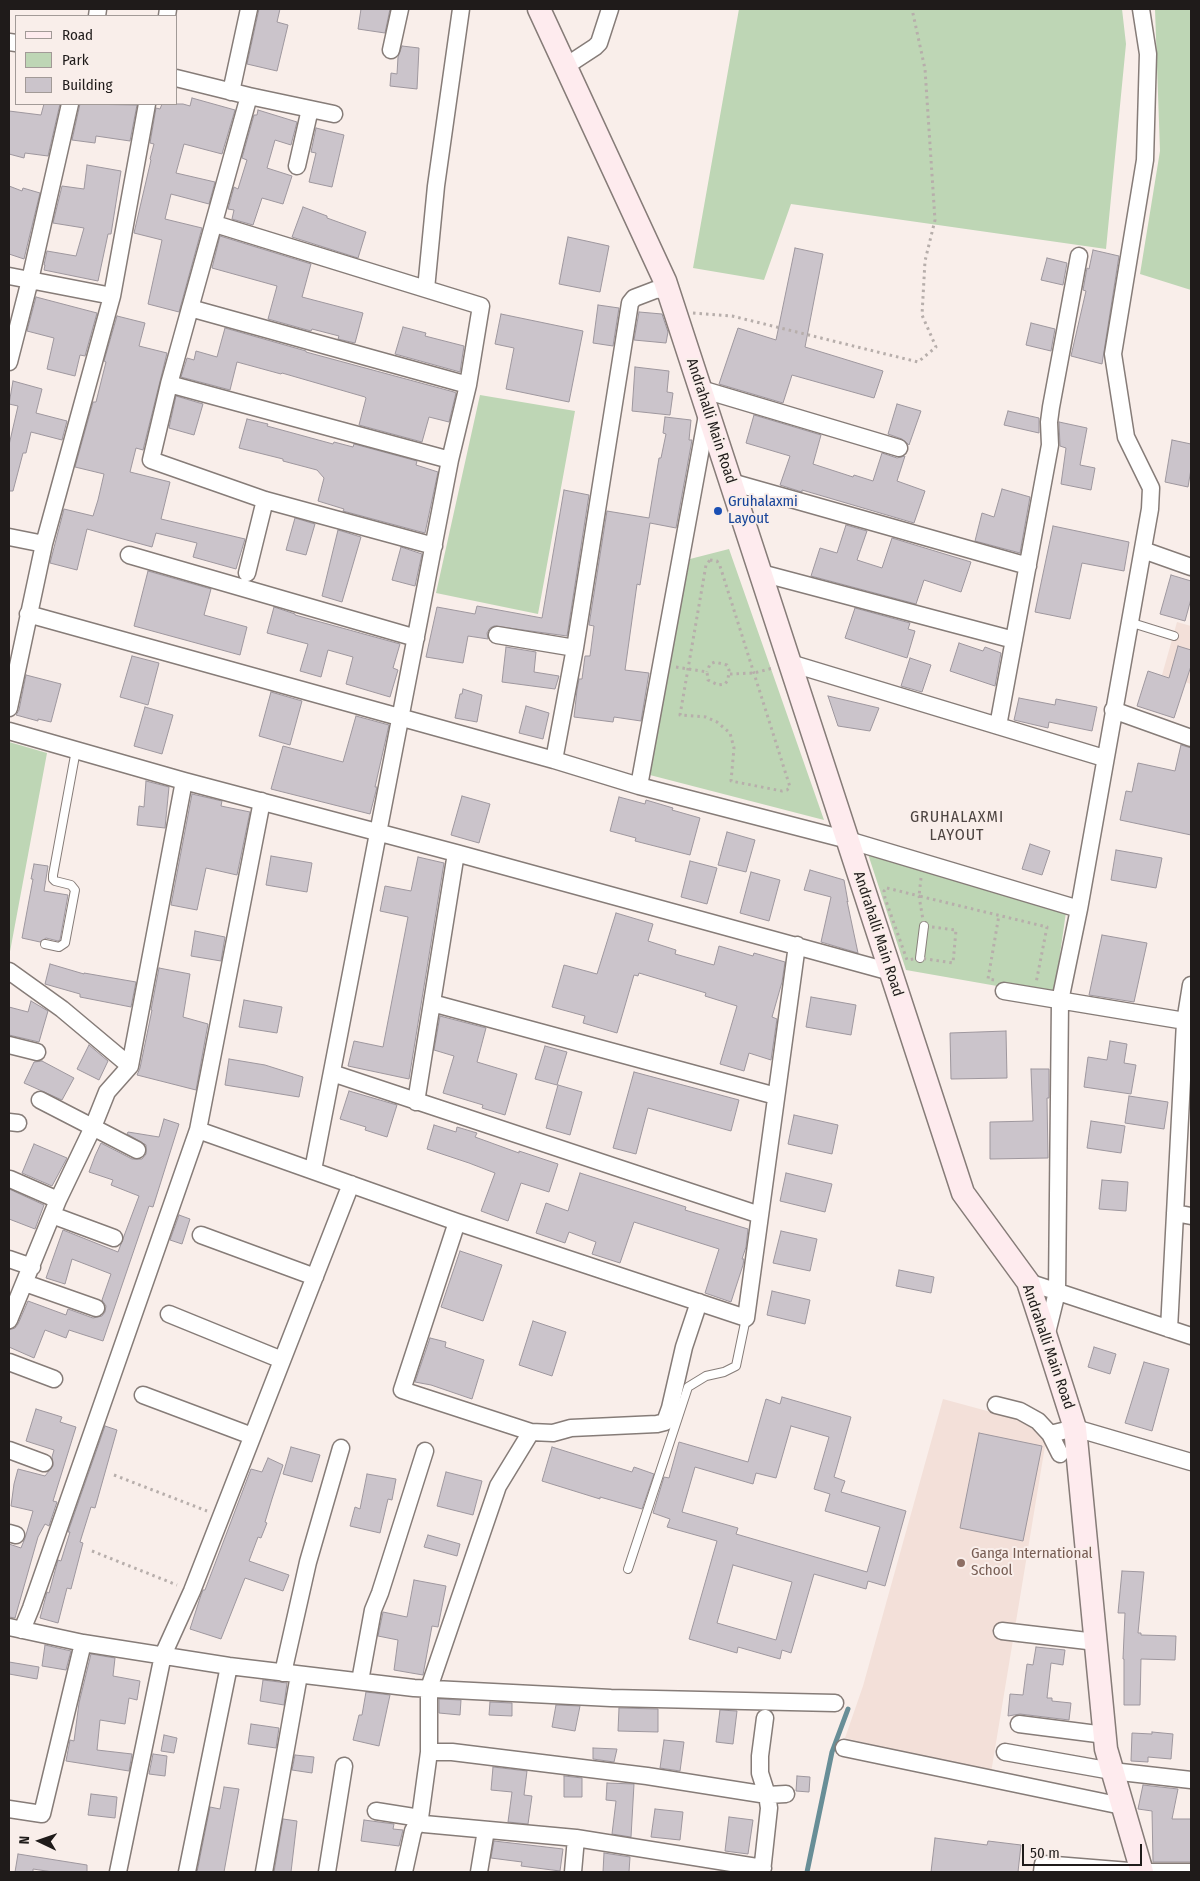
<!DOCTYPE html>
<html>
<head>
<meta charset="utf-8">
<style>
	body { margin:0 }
	#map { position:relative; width:1200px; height:1881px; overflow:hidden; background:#f9eeea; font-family:"Fira Sans Condensed",sans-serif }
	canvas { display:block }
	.frame { position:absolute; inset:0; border:10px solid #1f1b1a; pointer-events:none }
	.legend { position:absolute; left:15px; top:15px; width:162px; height:90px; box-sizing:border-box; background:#f9eeea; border:1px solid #a29a97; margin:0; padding:6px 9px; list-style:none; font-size:15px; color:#1f1b1a }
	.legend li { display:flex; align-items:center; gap:10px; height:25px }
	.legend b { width:25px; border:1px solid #a29a97 }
	.north { position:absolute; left:15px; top:1816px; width:50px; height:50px; -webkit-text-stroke:4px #f9eeea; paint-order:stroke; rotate:273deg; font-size:14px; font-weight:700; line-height:20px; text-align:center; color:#1f1b1a }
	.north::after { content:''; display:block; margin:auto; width:18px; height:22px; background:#1f1b1a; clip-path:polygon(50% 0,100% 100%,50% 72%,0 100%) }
	.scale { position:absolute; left:1022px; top:1844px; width:120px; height:22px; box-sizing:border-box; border:2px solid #1f1b1a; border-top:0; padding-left:6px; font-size:15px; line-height:18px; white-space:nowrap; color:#1f1b1a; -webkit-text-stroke:4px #f9eeea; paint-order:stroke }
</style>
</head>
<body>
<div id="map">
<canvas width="1200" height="1881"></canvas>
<div class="frame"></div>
<ul class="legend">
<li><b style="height:6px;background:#feebee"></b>Road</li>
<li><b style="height:14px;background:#bed6b5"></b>Park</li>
<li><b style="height:14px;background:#cbc4cb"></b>Building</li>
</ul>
<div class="north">N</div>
<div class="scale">50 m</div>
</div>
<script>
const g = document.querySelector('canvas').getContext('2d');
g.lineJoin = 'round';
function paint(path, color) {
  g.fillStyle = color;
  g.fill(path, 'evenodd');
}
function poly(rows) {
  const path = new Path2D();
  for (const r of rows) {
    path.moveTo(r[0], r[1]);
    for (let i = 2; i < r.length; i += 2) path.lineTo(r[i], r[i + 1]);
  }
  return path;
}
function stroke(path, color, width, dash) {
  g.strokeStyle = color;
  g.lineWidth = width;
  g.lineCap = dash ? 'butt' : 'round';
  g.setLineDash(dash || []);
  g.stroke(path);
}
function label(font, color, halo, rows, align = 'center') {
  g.font = font + ' "Fira Sans Condensed",sans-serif';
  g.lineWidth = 4;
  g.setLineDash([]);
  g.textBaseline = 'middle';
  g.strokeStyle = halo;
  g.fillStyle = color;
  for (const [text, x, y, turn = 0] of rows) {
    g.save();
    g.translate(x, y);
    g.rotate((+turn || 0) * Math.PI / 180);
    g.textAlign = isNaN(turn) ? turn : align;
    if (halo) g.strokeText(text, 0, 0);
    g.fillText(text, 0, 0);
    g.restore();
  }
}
paint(poly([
	[1177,622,1191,626,1191,684,1162,675],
	[943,1399,1035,1424,1046,1440,991,1773,845,1738,863,1686]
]), '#f3e0d9');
paint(poly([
	[739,9,1122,9,1126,44,1106,249,791,204,764,280,693,268],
	[1155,9,1191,9,1191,290,1140,274,1160,151],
	[480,395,575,411,538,614,436,593],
	[729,549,824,820,646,774,690,559],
	[9,742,47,753,9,957],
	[868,854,1066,912,1054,996,906,970]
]), '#bed6b5');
stroke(poly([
	[807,1872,832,1752,848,1709]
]), '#688e97', 5);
const building = poly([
	[259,9,280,9,277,22,288,25,277,71,247,64,259,9],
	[361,9,390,9,385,33,358,29,361,9],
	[402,46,419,48,417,89,390,86,391,73,397,74,398,57,402,46],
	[192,98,235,110,222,154,184,144,176,173,215,182,209,204,171,194,165,219,202,228,179,312,148,304,162,240,134,233,151,160,150,159,154,144,150,143,156,108,160,109,162,104,183,104,190,106,192,98],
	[44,104,60,104,48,156,25,153,24,158,9,154,9,111,41,115,44,104],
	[80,104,137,105,130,141,96,136,95,143,72,140,80,104],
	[258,110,297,122,291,145,275,140,267,168,292,176,283,204,262,198,253,225,232,219,234,210,228,209,234,187,238,189,247,160,242,158,254,115,257,115,258,110],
	[316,128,344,135,332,187,309,182,316,153,311,152,316,128],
	[87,165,121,171,111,234,108,234,98,281,44,270,45,265,44,265,47,251,76,256,84,228,53,223,62,186,84,189,87,165],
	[9,186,22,191,23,188,40,193,24,259,9,254,9,186],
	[303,207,327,216,327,218,366,232,358,258,292,237,303,207],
	[220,236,311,264,302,297,363,313,355,343,338,339,339,336,312,329,311,331,268,319,277,286,212,268,220,236],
	[568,237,609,246,600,292,559,284,568,237],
	[795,248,823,254,805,347,883,371,874,398,792,375,783,403,719,384,738,328,776,340,795,248],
	[1093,250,1119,256,1102,364,1071,356,1086,291,1083,290,1087,268,1089,269,1093,250],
	[1047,258,1067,263,1063,285,1041,280,1047,258],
	[36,297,97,313,85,356,80,355,75,376,47,369,54,338,27,331,36,297],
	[598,305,619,308,613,346,593,343,598,305],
	[639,312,662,314,668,332,666,343,634,340,639,312],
	[501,314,583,331,569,402,506,389,514,348,495,344,501,314],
	[117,316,145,323,139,346,167,353,143,450,136,448,130,472,170,482,161,519,245,539,236,569,193,557,197,543,156,533,152,547,87,529,77,570,50,563,64,509,93,516,98,500,104,474,75,467,93,402,96,402,106,362,104,361,117,316],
	[1031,323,1055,329,1051,351,1026,345,1031,323],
	[403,327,426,333,425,336,464,346,460,372,395,354,403,327],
	[225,328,306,351,306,352,454,392,456,393,449,422,429,417,422,442,359,425,366,398,365,397,282,373,281,374,237,362,230,390,181,377,187,358,194,360,196,351,217,357,225,328],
	[635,367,669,371,667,392,673,393,670,415,632,411,635,367],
	[13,381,42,389,36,413,67,421,62,440,31,432,26,453,23,453,13,491,9,491,9,445,18,406,9,404,13,381],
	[176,396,203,404,194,435,169,428,176,396],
	[897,404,921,411,909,445,902,439,888,434,897,404],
	[1008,411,1039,418,1039,433,1004,425,1008,411],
	[754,415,821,435,813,464,853,477,854,475,873,481,882,453,897,458,905,456,897,481,925,491,914,523,802,490,802,492,780,485,790,456,746,443,754,415],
	[665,417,691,420,689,440,692,440,676,528,650,523,640,585,637,584,625,670,649,673,641,721,614,717,613,722,574,717,577,690,579,679,582,679,585,656,590,656,594,626,589,625,607,511,649,518,659,458,661,458,666,434,663,433,665,417],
	[247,419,268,424,267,426,333,444,334,442,353,447,354,444,417,461,416,465,438,472,425,533,343,511,344,509,318,501,324,478,317,470,283,461,283,459,239,448,247,419],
	[1059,422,1087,428,1080,465,1095,468,1091,490,1061,484,1066,448,1060,446,1059,422],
	[1172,440,1191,444,1191,469,1188,487,1165,482,1172,440],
	[1002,489,1030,497,1020,553,975,541,982,513,994,517,1002,489],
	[564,490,589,495,567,636,494,626,490,628,487,633,488,639,468,636,463,663,426,657,437,607,475,614,477,606,542,618,564,490],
	[295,518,315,524,306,555,286,550,295,518],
	[846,525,867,531,857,560,882,568,892,538,971,562,961,592,924,580,916,604,811,576,820,548,837,553,846,525],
	[1053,526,1129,542,1124,571,1082,563,1070,619,1035,612,1053,526],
	[338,530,361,537,342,602,322,596,338,530],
	[401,547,422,554,415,586,392,580,401,547],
	[148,571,211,589,204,615,247,627,240,655,134,626,148,571],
	[1171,575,1191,581,1191,599,1185,621,1160,614,1171,575],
	[274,607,295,614,295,615,400,644,393,668,398,670,390,697,346,684,353,657,328,650,321,677,300,671,308,644,267,633,274,607],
	[855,608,910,623,908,629,915,631,907,658,845,638,855,608],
	[959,643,983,651,985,647,1001,653,995,686,950,671,959,643],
	[1178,646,1191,650,1191,666,1174,718,1137,706,1148,671,1169,678,1178,646],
	[506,647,536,652,534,672,559,676,555,689,502,682,506,647],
	[132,656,159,663,148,705,120,697,132,656],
	[910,658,931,665,922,692,901,686,910,658],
	[26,675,61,684,51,722,38,719,38,721,16,715,19,710,26,675],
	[463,689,482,695,477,722,455,718,460,694,462,694,463,689],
	[271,692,302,701,290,745,259,736,271,692],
	[828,696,879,708,870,731,838,726,828,696],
	[1019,698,1055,705,1056,699,1097,707,1092,731,1049,722,1048,728,1014,720,1019,698],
	[526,706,549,713,543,739,519,733,526,706],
	[145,707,173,715,162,754,134,746,145,707],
	[356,716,389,725,375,787,377,787,376,791,370,814,271,789,283,746,343,762,356,716],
	[1181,745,1191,748,1191,835,1120,820,1126,791,1132,792,1138,763,1175,771,1181,745],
	[146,781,169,787,165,828,137,825,139,806,144,807,146,781],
	[192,794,222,801,221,806,250,812,237,875,206,868,197,910,171,905,192,794],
	[462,796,490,804,479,843,451,835,462,796],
	[619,797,645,804,646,800,673,808,672,810,700,818,690,855,635,841,636,838,610,831,619,797],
	[727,832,755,840,746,872,718,865,727,832],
	[1030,844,1050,851,1042,875,1022,869,1030,844],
	[1116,850,1162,858,1156,888,1111,880,1116,850],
	[271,856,312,863,307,892,266,885,271,856],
	[418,857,444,863,409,1079,348,1066,354,1041,383,1047,408,917,380,911,385,886,411,891,418,857],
	[690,861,717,868,707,904,681,897,690,861],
	[34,864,48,866,44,891,68,895,60,940,58,941,46,938,40,942,22,938,33,879,31,879,34,864],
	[810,870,844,880,848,902,847,901,858,953,821,942,831,897,804,890,810,870],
	[751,872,780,880,769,921,740,913,751,872],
	[616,913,653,924,648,941,676,950,675,954,714,965,719,946,753,956,754,953,785,962,782,982,772,1017,777,1019,771,1060,749,1053,744,1071,720,1064,737,1006,705,996,706,993,639,973,638,976,634,975,617,1033,583,1023,585,1016,552,1007,564,965,597,974,616,913],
	[195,931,225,937,221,961,191,956,195,931],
	[1102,935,1147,943,1134,1002,1089,995,1102,935],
	[50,964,84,974,84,973,136,982,131,1007,80,997,80,994,45,984,50,964],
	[159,968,190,974,183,1017,208,1024,196,1090,137,1075,140,1068,152,1010,151,1010,159,968],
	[811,997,856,1005,851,1035,806,1027,811,997],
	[244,1000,282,1007,277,1033,239,1027,244,1000],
	[31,1001,48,1011,39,1042,9,1035,9,1007,28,1012,31,1001],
	[440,1016,486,1028,477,1062,517,1074,505,1115,482,1108,483,1105,443,1093,454,1056,434,1050,440,1016],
	[1006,1031,1007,1078,951,1079,950,1033,1006,1031],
	[1110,1041,1127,1044,1124,1063,1136,1065,1131,1094,1084,1087,1088,1057,1107,1060,1110,1041],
	[89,1045,108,1061,99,1080,77,1069,89,1045],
	[545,1046,567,1052,557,1085,535,1079,545,1046],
	[229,1059,265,1065,303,1077,299,1097,225,1085,229,1059],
	[42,1061,74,1078,62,1100,24,1083,34,1062,42,1061],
	[1031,1069,1049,1069,1049,1098,1047,1098,1048,1158,990,1159,990,1122,1033,1121,1031,1069],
	[634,1072,739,1100,731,1131,648,1108,636,1154,613,1148,634,1072],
	[558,1085,582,1092,570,1135,546,1128,558,1085],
	[349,1091,397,1105,387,1137,365,1130,366,1127,340,1119,349,1091],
	[1129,1096,1168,1102,1164,1129,1125,1123,1129,1096],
	[794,1115,838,1125,832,1154,788,1144,794,1115],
	[164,1119,179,1124,153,1207,149,1206,103,1341,69,1330,66,1338,45,1330,34,1358,9,1347,9,1330,15,1328,18,1324,28,1301,66,1315,68,1309,93,1318,102,1316,105,1312,106,1306,102,1300,111,1274,72,1259,65,1284,46,1278,63,1230,118,1252,139,1196,111,1185,113,1180,89,1172,95,1156,101,1143,132,1159,142,1159,146,1154,146,1145,127,1134,128,1132,159,1137,164,1119],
	[1091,1121,1125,1126,1121,1153,1087,1148,1091,1121],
	[434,1125,456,1132,457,1127,477,1133,475,1137,519,1153,519,1151,558,1164,549,1192,521,1183,508,1221,481,1211,495,1173,469,1163,427,1149,434,1125],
	[34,1144,67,1158,52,1186,22,1173,34,1144],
	[580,1173,686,1207,685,1210,748,1229,746,1247,742,1259,744,1259,743,1265,731,1302,705,1293,719,1249,634,1222,620,1263,592,1254,596,1242,569,1232,565,1243,536,1233,546,1203,568,1211,580,1173],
	[786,1173,832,1184,825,1212,780,1201,786,1173],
	[1102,1180,1128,1182,1126,1211,1099,1209,1102,1180],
	[9,1189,44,1205,35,1229,9,1219,9,1189],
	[179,1215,190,1219,182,1244,170,1240,179,1215],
	[781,1231,817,1239,810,1271,773,1263,781,1231],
	[460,1251,502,1265,483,1321,441,1307,460,1251],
	[899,1270,934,1277,931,1293,896,1286,899,1270],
	[772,1291,810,1300,805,1324,767,1315,772,1291],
	[533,1321,566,1332,552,1376,519,1365,533,1321],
	[430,1338,446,1342,445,1347,484,1360,472,1399,431,1385,415,1382,430,1338],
	[1094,1347,1116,1354,1110,1374,1088,1367,1094,1347],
	[1144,1362,1169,1369,1152,1431,1125,1423,1144,1362],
	[782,1397,851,1417,834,1477,845,1481,841,1492,906,1511,885,1586,868,1581,866,1589,814,1574,791,1653,782,1650,780,1659,738,1647,737,1653,689,1639,717,1541,667,1527,670,1519,653,1513,664,1477,669,1478,679,1442,748,1462,766,1399,780,1404,782,1397],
	[791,1426,829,1437,814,1489,830,1494,825,1511,880,1527,867,1572,736,1534,738,1528,682,1512,695,1467,753,1484,756,1473,776,1478,791,1426],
	[733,1565,792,1582,776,1640,717,1623,733,1565],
	[36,1409,62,1417,60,1422,76,1427,53,1501,57,1502,49,1526,45,1524,38,1537,15,1618,9,1617,9,1544,21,1548,25,1538,33,1511,11,1506,14,1484,18,1469,45,1476,53,1466,52,1457,54,1450,26,1441,36,1409],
	[105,1426,117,1430,95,1508,91,1507,80,1542,83,1543,71,1589,67,1588,58,1623,40,1618,47,1592,49,1593,58,1560,61,1561,70,1532,68,1532,105,1426],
	[979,1433,1042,1446,1023,1541,960,1528,979,1433],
	[291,1447,320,1455,312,1482,283,1474,291,1447],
	[552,1447,632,1472,634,1467,654,1474,642,1509,600,1497,600,1499,542,1481,552,1447],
	[268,1458,283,1465,272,1499,265,1522,267,1523,261,1538,258,1537,249,1561,289,1575,283,1591,245,1578,221,1639,190,1629,201,1595,203,1590,205,1590,251,1469,262,1472,268,1458],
	[446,1472,482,1481,473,1515,437,1506,446,1472],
	[367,1474,396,1479,392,1500,388,1499,380,1533,350,1526,355,1507,360,1509,367,1474],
	[428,1535,460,1544,457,1556,424,1547,428,1535],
	[1122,1571,1144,1572,1138,1633,1141,1633,1141,1635,1176,1636,1175,1660,1141,1659,1140,1705,1124,1705,1124,1659,1123,1659,1125,1613,1118,1613,1122,1571],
	[414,1580,446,1586,438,1627,432,1626,423,1675,394,1670,398,1640,378,1636,383,1612,407,1617,414,1580],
	[45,1645,71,1651,66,1670,42,1666,45,1645],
	[1036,1647,1065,1650,1063,1665,1051,1663,1047,1698,1052,1698,1052,1701,1071,1703,1069,1720,1020,1714,1008,1716,1010,1694,1023,1695,1027,1664,1033,1665,1036,1647],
	[91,1654,115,1658,113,1676,140,1681,137,1700,129,1698,125,1724,100,1720,97,1750,132,1754,129,1771,66,1761,70,1740,74,1741,79,1703,91,1654],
	[9,1662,39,1667,37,1679,9,1674,9,1662],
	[263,1680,287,1683,284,1705,260,1701,263,1680],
	[366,1692,390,1695,379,1746,353,1740,359,1715,362,1715,366,1692],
	[439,1699,461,1700,460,1715,439,1713,439,1699],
	[490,1702,512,1703,512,1716,489,1715,490,1702],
	[556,1705,580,1706,575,1731,552,1727,556,1705],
	[619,1708,658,1709,658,1732,618,1731,619,1708],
	[720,1710,737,1711,733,1744,716,1742,720,1710],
	[251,1724,279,1728,276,1748,248,1744,251,1724],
	[1152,1732,1173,1734,1171,1759,1148,1757,1148,1762,1131,1761,1132,1733,1152,1734,1152,1732],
	[164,1735,177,1738,174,1753,161,1751,164,1735],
	[664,1740,684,1742,680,1771,660,1768,664,1740],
	[593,1748,617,1749,614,1762,593,1759,593,1748],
	[153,1754,167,1756,165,1776,149,1774,153,1754],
	[295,1755,314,1757,312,1773,292,1770,295,1755],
	[493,1767,527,1771,524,1795,532,1796,528,1824,508,1822,512,1792,491,1790,493,1767],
	[564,1776,582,1778,582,1797,564,1797,564,1776],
	[797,1776,810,1777,809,1792,796,1791,797,1776],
	[607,1783,634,1784,631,1837,612,1834,616,1801,606,1800,607,1783],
	[1143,1785,1178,1789,1172,1819,1191,1819,1191,1862,1153,1862,1152,1811,1138,1809,1143,1785],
	[224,1787,239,1789,224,1872,197,1872,210,1807,220,1809,224,1787],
	[91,1794,117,1797,115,1818,88,1815,91,1794],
	[655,1809,683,1812,680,1840,651,1837,655,1809],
	[729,1817,753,1820,748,1854,725,1851,729,1817],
	[283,1819,297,1821,291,1872,274,1872,283,1819],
	[364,1820,394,1824,393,1829,403,1830,399,1846,361,1841,364,1820],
	[935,1838,987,1845,988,1841,1021,1845,1018,1872,931,1872,935,1838],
	[494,1841,563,1849,560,1871,521,1866,522,1862,491,1858,494,1841],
	[604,1853,630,1857,629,1872,603,1872,604,1853],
	[18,1854,87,1865,87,1872,53,1872,33,1869,33,1872,15,1872,18,1854]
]);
paint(building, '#cbc4cb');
stroke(building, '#9e979e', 1);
const service = poly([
	[1129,622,1174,636],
	[45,944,59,947,65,943,75,890,71,885,55,881,53,879,53,875,76,750],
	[920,958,924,926],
	[628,1569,688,1387,706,1376,724,1372,736,1366,746,1318]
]);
const minor = poly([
	[97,16,98,9],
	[167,16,168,9],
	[9,42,16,43],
	[391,50,400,9],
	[566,66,595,47,599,43,610,9],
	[176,78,249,96,169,384,151,460,265,500,434,546],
	[231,92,249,9],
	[249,96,334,114],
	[297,166,310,109],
	[215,224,481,306,468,385,450,460,313,1170],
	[9,276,112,296],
	[426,289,436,186,461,9],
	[190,308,468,385],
	[9,362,30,280,70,104],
	[169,384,450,460],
	[701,389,899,448],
	[731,482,1028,566],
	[9,537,44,544],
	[1143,550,1191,567],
	[129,555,416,638],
	[247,573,265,500],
	[761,573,1014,640],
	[28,614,554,760,639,786,848,840,1079,909],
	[497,635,575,648],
	[790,663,1104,758],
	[9,708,44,544,112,296,147,104],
	[1113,710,1191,738],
	[998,726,1050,445,1049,422,1051,407,1079,256],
	[9,731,184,781,456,853,891,972],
	[554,760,575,648,630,303,634,298,655,290,668,289],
	[639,786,707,415],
	[9,971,62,1009,130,1066],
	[1004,991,1191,1022],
	[432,1003,776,1096],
	[9,1045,37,1052],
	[332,1073,760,1215],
	[40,1100,137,1150],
	[416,1102,456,853],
	[9,1122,18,1123],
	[198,1130,457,1222,746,1318,797,945],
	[10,1179,58,1200],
	[1175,1213,1191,1216],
	[52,1215,114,1238],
	[457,1222,402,1390,531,1432,553,1433,571,1428,657,1424,665,1422,670,1408,684,1347,699,1302],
	[201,1235,315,1277],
	[9,1259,32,1267],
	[1028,1282,1191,1336],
	[25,1283,96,1308],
	[169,1314,282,1360],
	[9,1320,58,1200,93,1127,107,1092,130,1066,184,781],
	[1169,1329,1185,1022,1191,985],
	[1046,1337,1057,1292,1060,1001,1079,909,1150,509,1151,488,1126,437,1113,354,1145,160,1148,54,1141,9],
	[9,1362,54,1379],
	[143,1395,252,1436],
	[996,1405,1020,1411,1038,1421,1050,1434,1060,1454],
	[531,1432,498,1486,429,1688,429,1752,452,1752,647,1776,767,1795,786,1794],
	[1050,1434,1075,1428,1191,1462],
	[9,1450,44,1463],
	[9,1533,16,1535],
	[9,1627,83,1643,229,1666,414,1688,611,1698,835,1703],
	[22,1630,31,1608,198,1130,262,801],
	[1002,1631,1096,1642],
	[283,1673,308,1562,341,1448],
	[360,1681,373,1610,380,1593,425,1451],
	[1019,1724,1105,1735],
	[844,1748,1122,1806],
	[429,1752,420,1818,424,1824,576,1838,763,1868],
	[1005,1752,1112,1771,1191,1780],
	[9,1809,42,1814,83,1643],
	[376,1811,420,1818,413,1831,404,1872],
	[118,1872,163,1655,192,1591,351,1184],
	[187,1872,229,1666],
	[264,1872,299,1675],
	[327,1872,344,1766],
	[479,1872,486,1830],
	[573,1872,576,1838],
	[762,1872,769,1808,767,1795,760,1773,760,1756,765,1718],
	[1042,1872,1043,1864,1142,1872,1191,1872]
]);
const secondary = poly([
	[539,9,665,281,963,1193,1028,1282,1046,1337,1075,1428,1106,1749,1142,1872]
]);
stroke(service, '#867c78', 10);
stroke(minor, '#867c78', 19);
stroke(secondary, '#867c78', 25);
stroke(poly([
	[693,313,732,316,918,362,936,347,922,315,925,261,935,220,925,69,912,9],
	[710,560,717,561,720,566,790,787,787,790,782,791,731,781,734,748,730,733,717,722,706,717,680,715,706,565,710,560],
	[676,667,707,672,708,680,718,685,725,684,728,680,729,670,727,665,715,662,710,664,707,672],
	[730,674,754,673,773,668],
	[921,878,919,896,1047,927,1036,983],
	[887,888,919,896,924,926,956,930,953,963,920,958,907,960,885,898,884,891,887,888],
	[994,980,988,979,999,915],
	[114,1475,207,1511],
	[92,1551,177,1585]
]), '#b7aeab', 3, [2.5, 4]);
stroke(service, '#fff', 8);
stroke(minor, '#fff', 16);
stroke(secondary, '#feebee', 22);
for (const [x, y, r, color] of [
	[718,511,5,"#1a4fb4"],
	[961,1563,5,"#8d6e63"]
]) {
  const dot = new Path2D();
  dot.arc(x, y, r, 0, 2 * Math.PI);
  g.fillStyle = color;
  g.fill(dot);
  stroke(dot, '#f9eeea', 2);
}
label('15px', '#1f1b1a', '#f9eeea', [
	["Andrahalli Main Road",711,421,72],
	["Andrahalli Main Road",878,934,72],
	["Andrahalli Main Road",1048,1347,71]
]);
label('15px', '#164399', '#f9eeea', [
	["Gruhalaxmi",728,502],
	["Layout",728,519]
], 'left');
label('15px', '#785e54', '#f9eeea', [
	["Ganga International",971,1554],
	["School",971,1571]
], 'left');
g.letterSpacing = '1px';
label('16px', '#4e4542', '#f9eeea', [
	["GRUHALAXMI",957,818],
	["LAYOUT",957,836]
]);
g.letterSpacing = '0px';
</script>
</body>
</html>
